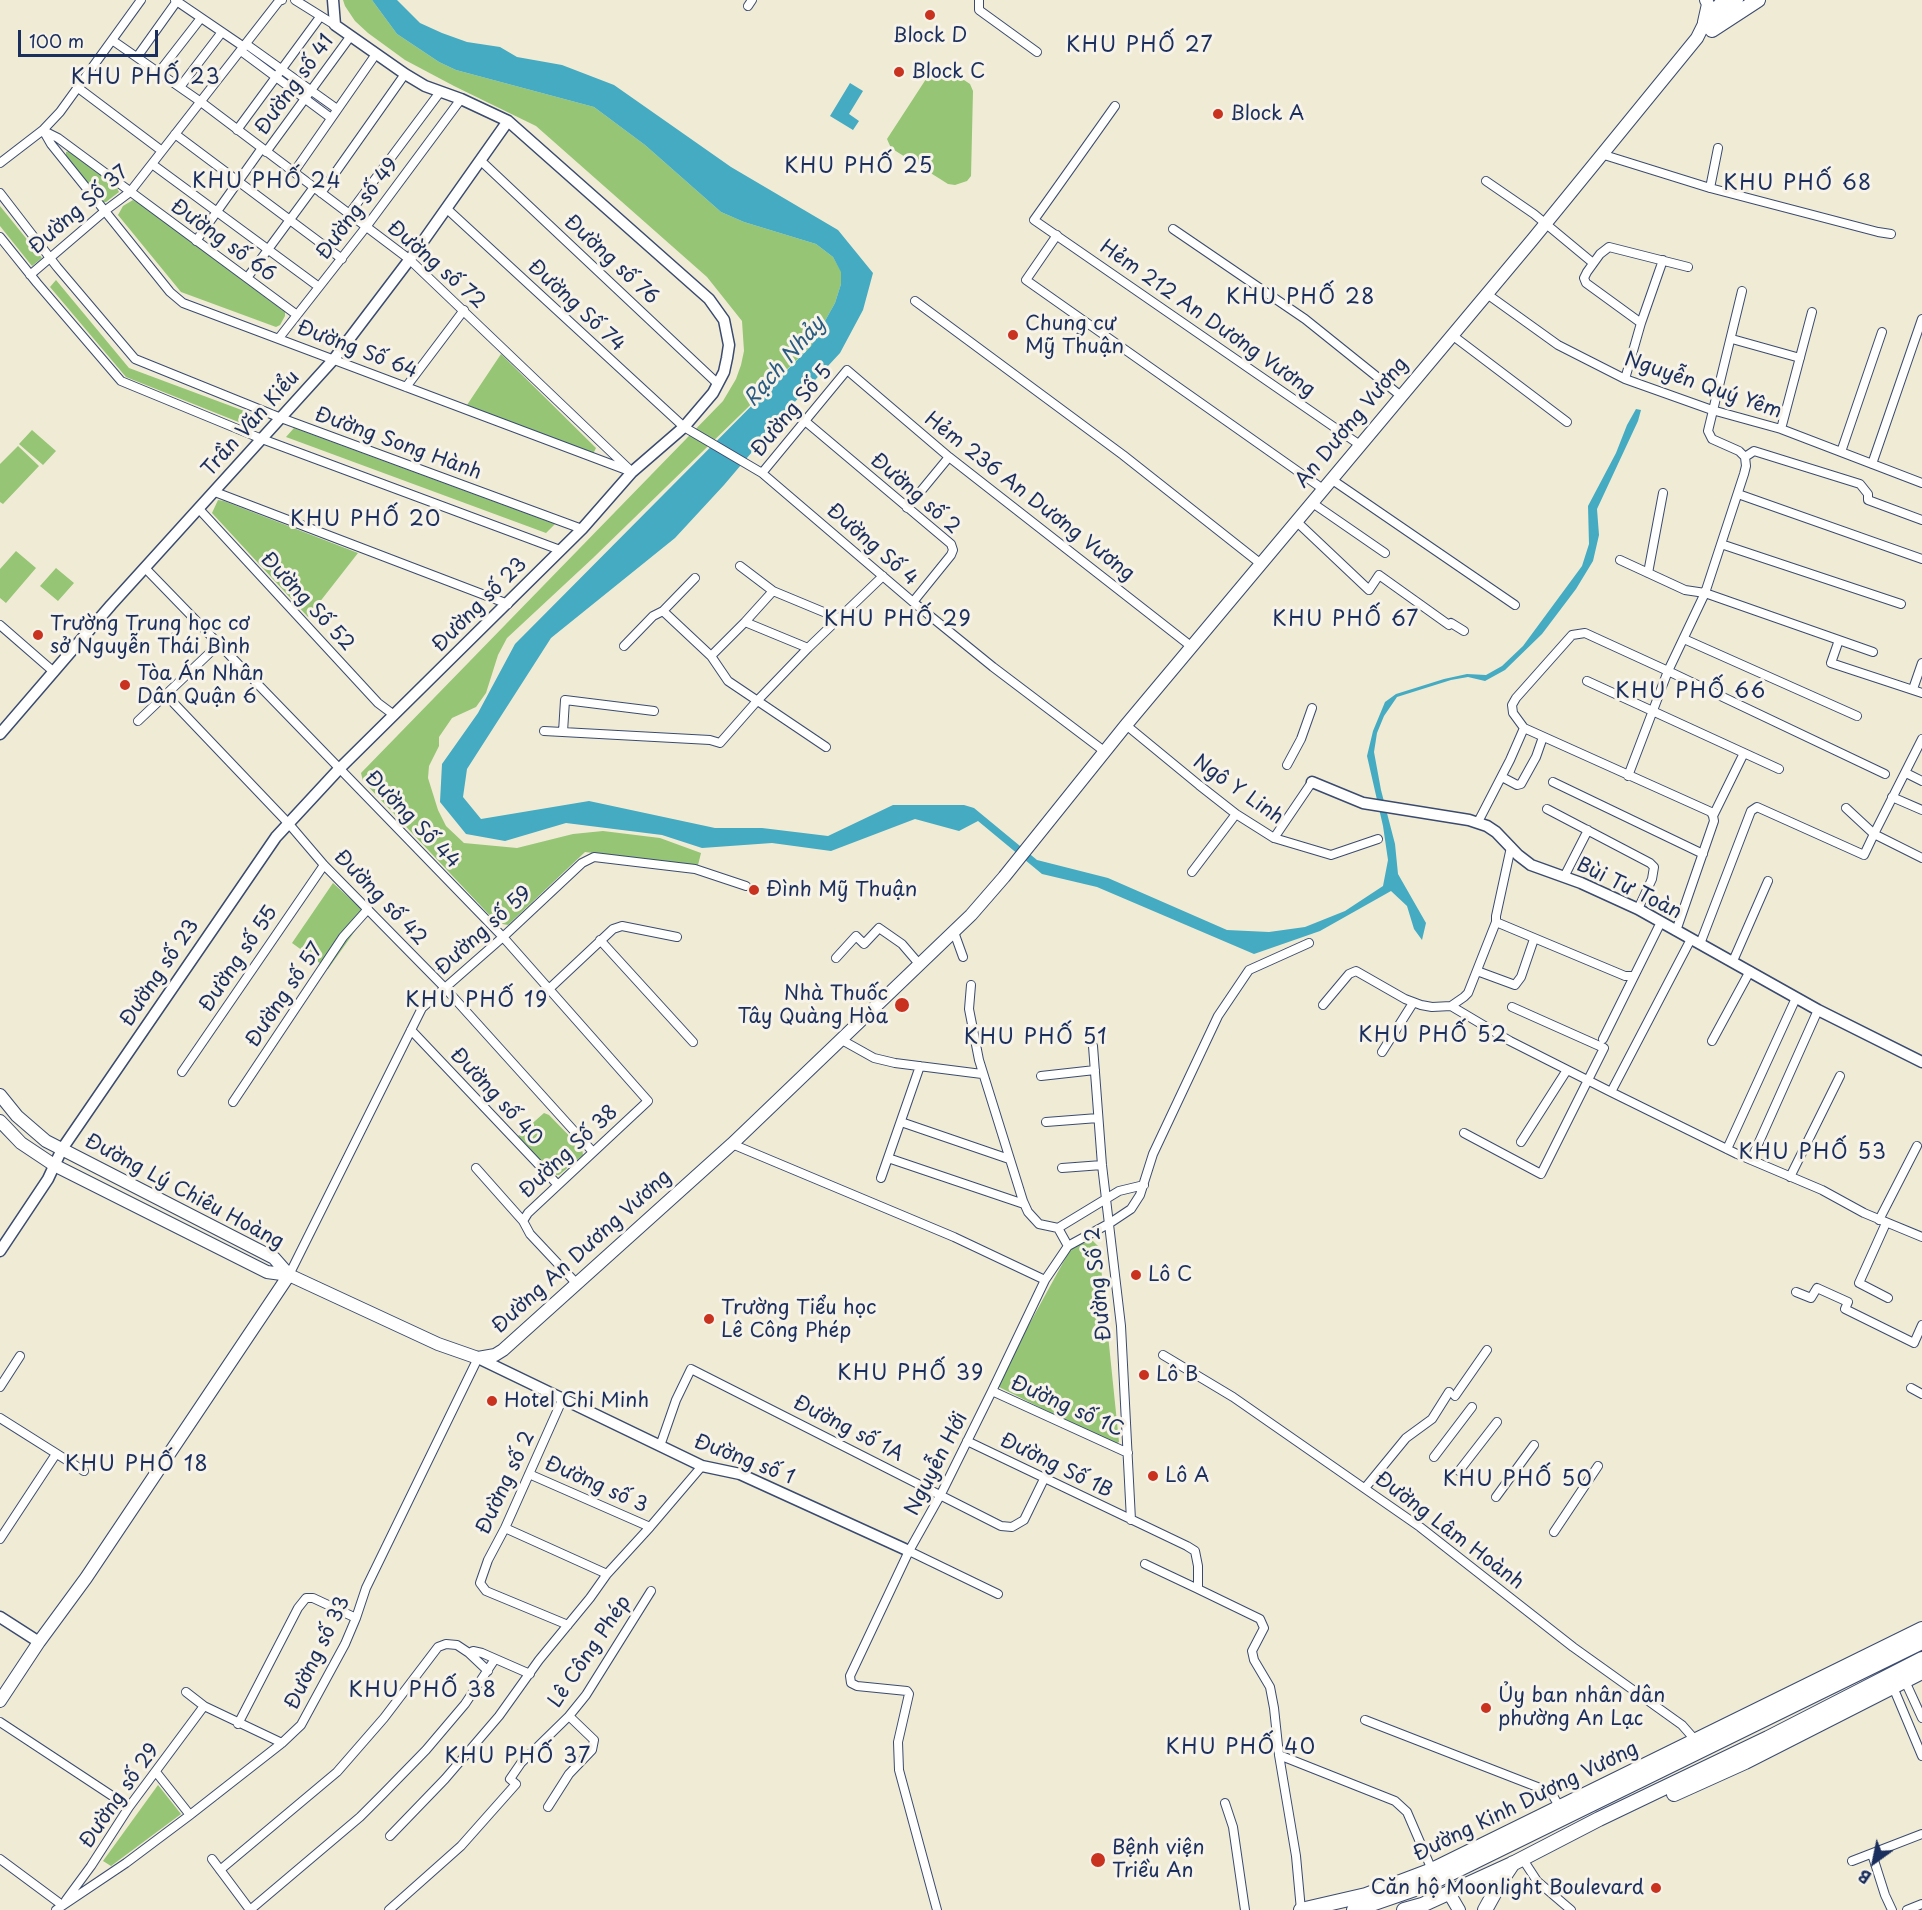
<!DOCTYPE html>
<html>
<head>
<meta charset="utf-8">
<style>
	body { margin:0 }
	#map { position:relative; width:1922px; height:1910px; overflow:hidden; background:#f0ebd5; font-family:"Playpen Sans",sans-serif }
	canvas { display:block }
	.north { position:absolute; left:1844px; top:1832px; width:60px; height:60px; -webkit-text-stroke:4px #f7f3e8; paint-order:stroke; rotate:213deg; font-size:16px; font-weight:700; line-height:24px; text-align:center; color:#1b2f5e }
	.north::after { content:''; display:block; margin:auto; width:21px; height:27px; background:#1b2f5e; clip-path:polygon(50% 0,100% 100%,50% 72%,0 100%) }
	.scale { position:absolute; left:18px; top:30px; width:140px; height:27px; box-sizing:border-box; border:3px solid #1b2f5e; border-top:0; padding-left:8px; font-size:18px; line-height:21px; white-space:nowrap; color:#1b2f5e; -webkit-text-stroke:4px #f7f3e8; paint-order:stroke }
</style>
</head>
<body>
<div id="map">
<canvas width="1922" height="1910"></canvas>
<div class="north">B</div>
<div class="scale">100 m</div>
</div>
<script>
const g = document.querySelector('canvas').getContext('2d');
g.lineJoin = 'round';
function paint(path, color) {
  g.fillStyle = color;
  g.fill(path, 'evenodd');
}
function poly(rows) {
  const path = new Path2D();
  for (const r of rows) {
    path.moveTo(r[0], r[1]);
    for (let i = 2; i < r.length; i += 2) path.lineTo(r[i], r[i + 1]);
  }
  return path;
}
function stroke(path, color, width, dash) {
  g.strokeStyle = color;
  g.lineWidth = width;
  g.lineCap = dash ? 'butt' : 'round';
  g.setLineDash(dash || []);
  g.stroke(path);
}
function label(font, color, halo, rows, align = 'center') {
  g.font = font + ' "Playpen Sans",sans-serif';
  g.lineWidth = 6;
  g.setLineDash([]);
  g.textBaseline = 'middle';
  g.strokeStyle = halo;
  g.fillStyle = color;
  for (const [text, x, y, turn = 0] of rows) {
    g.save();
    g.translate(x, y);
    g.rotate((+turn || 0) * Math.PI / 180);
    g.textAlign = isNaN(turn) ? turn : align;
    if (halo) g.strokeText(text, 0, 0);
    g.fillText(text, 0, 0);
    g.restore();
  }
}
paint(poly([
	[343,0,372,0,397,34,439,62,456,70,594,107,645,145,721,212,744,222,816,244,833,257,841,271,841,284,835,303,811,346,593,558,507,638,498,655,486,693,476,707,452,718,439,737,439,746,429,766,428,778,438,810,446,826,464,843,517,848,573,834,603,831,660,838,701,853,698,865,585,852,508,925,497,923,363,781,361,773,723,401,736,379,741,365,744,351,742,321,707,277,536,126,454,86,405,60,368,33,355,21,345,6],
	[952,72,970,84,973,91,971,176,967,181,955,185,948,184,891,148,887,139,928,76,931,73],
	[69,151,117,188,119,192,106,202,102,202,66,156,66,152],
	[133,200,139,203,285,312,285,316,280,325,276,327,181,292,118,215,123,206],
	[0,206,42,258,32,266,0,226],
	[56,280,129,368,255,415,246,425,126,377,50,287],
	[501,354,596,448,593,454,467,405],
	[294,428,555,524,546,533,286,437],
	[32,430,56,451,43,465,19,444],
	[18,446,39,466,3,504,0,502,0,464],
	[218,500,224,501,358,553,308,617,212,513],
	[16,551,36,568,6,603,0,598,0,569],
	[56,568,74,583,58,601,40,586],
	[333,883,367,914,328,969,292,943],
	[544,1113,549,1115,582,1149,583,1155,559,1175,554,1175,518,1136],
	[1088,1240,1093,1241,1099,1247,1119,1442,1115,1445,999,1387,998,1381,1070,1250],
	[158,1785,181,1814,111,1866,103,1861]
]), '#95c575');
paint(poly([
	[372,0,397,0,420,23,442,33,467,42,500,47,517,57,562,65,614,85,731,167,838,230,873,273,863,310,840,353,791,406,724,485,675,538,551,638,467,769,463,797,481,819,589,801,715,828,762,828,828,836,893,805,964,805,974,808,1037,860,1108,878,1227,930,1269,932,1305,927,1345,911,1383,886,1388,860,1383,826,1367,756,1373,731,1385,702,1396,694,1444,679,1467,674,1486,675,1502,666,1523,646,1582,566,1589,544,1588,506,1616,453,1627,425,1636,409,1641,410,1638,421,1597,509,1599,535,1593,561,1576,589,1542,634,1505,670,1485,681,1468,677,1451,680,1397,697,1384,716,1377,733,1374,752,1381,790,1395,844,1398,874,1426,923,1422,940,1414,929,1407,906,1391,891,1320,931,1254,954,1097,887,1042,874,978,821,959,831,915,819,831,851,772,843,702,848,662,835,566,823,505,841,466,834,440,802,442,764,478,713,515,644,811,346,835,303,841,284,841,272,833,257,816,244,744,222,721,212,645,145,594,107,456,70,439,62,397,34],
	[850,83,863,91,849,114,859,121,853,130,830,116]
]), '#44abc3');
const minor = poly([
	[175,0,244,47],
	[295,0,335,25],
	[979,0,979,10,1037,52],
	[748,6,752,0],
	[112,40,201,102,409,259,630,470],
	[246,44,337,109],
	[241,51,331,118],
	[137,57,177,1],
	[159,72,201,18],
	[77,87,162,151],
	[180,87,222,32],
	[1115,106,1034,220,1360,445],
	[43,130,51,144,170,292,183,303,632,472],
	[237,130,320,17],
	[46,132,58,138,297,315],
	[175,134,342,259],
	[266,152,350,37],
	[1601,154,1710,188,1878,232,1891,234],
	[480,160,718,384],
	[0,163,43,130,60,112,141,0],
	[152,164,319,287],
	[294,172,376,54],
	[1486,181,1534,214,1593,263],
	[1710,188,1718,148],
	[0,193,57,267,135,359,281,418,582,529],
	[321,193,405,74],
	[446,208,684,427,762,473,913,602,993,667,1104,751],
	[349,214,440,92],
	[1173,229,1305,319,1401,396],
	[1057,235,1026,280,1323,489],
	[0,237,37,283,121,381,262,439,560,550],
	[196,241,262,148],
	[30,275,106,210,130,192,279,1,282,0],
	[247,278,314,187],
	[1487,294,1558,345,1625,379,1712,410,1781,429,1922,483],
	[915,301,1123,455,1261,564],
	[1641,323,1586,283,1584,278,1587,272,1600,254,1609,247,1688,267],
	[1452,335,1567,422],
	[279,338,366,227,461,99],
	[1732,339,1800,358],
	[1625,379,1641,323,1663,260],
	[406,387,464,310],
	[805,421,951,544,953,550,951,555,913,602],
	[1781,429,1812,312],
	[1841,452,1882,332],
	[1745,457,1754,451,1860,484,1868,494,1868,500,1922,520],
	[1872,464,1922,319],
	[762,473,847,370,949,457,1192,647],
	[1331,479,1515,605],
	[215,492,508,604],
	[1738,494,1922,559],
	[1311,502,1385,553],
	[907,508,949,457],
	[199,509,378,703,394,715],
	[1296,521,1369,590,1379,575,1449,625,1451,623,1464,631],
	[1721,544,1901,604],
	[1620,560,1685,590,1705,593,1873,652],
	[740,566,773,591,838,618],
	[146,569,503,937,648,1101,528,1213,523,1221],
	[1648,573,1663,493],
	[663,611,711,656,728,681,826,747],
	[745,622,808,648],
	[0,625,54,672],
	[1684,639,1857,716],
	[1839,640,1831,663,1922,693],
	[624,646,653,616,663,611,695,578],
	[711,656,745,622,773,591],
	[1587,681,1779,769],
	[1913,689,1922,663],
	[166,695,289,824,324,865,445,988,593,1152],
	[138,721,219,644],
	[1126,725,1199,785,1236,814,1274,838,1331,855,1378,839],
	[544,731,710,740,720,743,757,701,808,648,883,576],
	[563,732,565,700,654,711],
	[1922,739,1874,834,1922,858],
	[1287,765,1301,739,1312,708],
	[1906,773,1922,781],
	[1628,776,1668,671,1705,593,1744,474,1746,466,1745,457,1739,451,1712,439,1708,431,1742,291],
	[1502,777,1517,785,1521,784,1536,757,1543,737],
	[1553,782,1703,854],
	[1892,797,1922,810],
	[1547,809,1650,863,1654,867,1652,879,1638,909],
	[1713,816,1711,812,1524,728,1513,713,1512,705,1516,698,1572,635,1585,633,1668,671,1885,774],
	[1478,822,1510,760,1524,728],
	[1274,838,1312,782],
	[1192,872,1236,814],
	[1564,877,1588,830],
	[1496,922,1625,976,1634,976],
	[1676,931,1714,821,1713,816,1744,753],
	[954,932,963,957],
	[600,940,693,1042],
	[1700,944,1751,811,1757,807,1864,855,1874,834,1846,808],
	[836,958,856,936,864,944,879,928,902,944,920,965],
	[1733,961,1768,881],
	[1477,971,1515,985,1521,977,1534,939],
	[971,985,969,1009,979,1060,1023,1201,1028,1212,1039,1224,1058,1228,1068,1246],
	[549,989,613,929,622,926,677,937],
	[1323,1005,1349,974,1356,971,1405,999,1421,1005,1432,1007,1451,1006,1464,997,1468,993,1496,922,1496,916,1511,847],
	[1451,1006,1510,1041,1611,1092,1737,1154,1822,1190,1864,1213,1922,1237],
	[411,1030,558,1185],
	[840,1039,874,1058,895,1063,982,1074],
	[1603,1039,1661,922],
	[1712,1041,1750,971],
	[1093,1046,1102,1165,1121,1326,1131,1520],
	[1382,1052,1413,1003],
	[182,1072,324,865],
	[1041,1076,1095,1070],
	[1611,1092,1691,939],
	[233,1102,343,937,368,909],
	[901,1122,1009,1159],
	[1046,1122,1098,1118],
	[1464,1133,1541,1174,1604,1048,1512,1007],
	[1521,1142,1567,1070],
	[732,1144,954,1237,1045,1280],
	[1727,1149,1796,998],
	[888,1158,1024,1204],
	[1751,1160,1818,1010],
	[476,1168,523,1221,530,1234,577,1284],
	[1062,1168,1102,1165],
	[1790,1177,1840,1076],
	[881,1178,920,1066],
	[1879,1220,1917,1146],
	[1886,1223,1859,1283,1888,1298],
	[1058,1228,1119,1191,1144,1185],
	[289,1275,422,1008,503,937,582,863,594,857,695,869,746,886],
	[1796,1292,1811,1298,1817,1288,1848,1302,1845,1309,1914,1343,1922,1325],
	[1163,1355,1233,1397,1420,1527,1573,1647,1682,1725,1697,1742],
	[0,1387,20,1356],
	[1911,1388,1922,1394],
	[992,1391,1128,1453],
	[1455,1396,1487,1350],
	[563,1398,505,1528,488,1560,480,1583,486,1591,568,1625],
	[0,1418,84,1471],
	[967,1441,1187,1546,1195,1551,1198,1566,1198,1589,1260,1619,1264,1628,1252,1651,1254,1660,1270,1687,1274,1708,1279,1755,1296,1856,1301,1910],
	[660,1446,676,1400,691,1369,1001,1526,1012,1527,1024,1520,1044,1479],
	[1434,1457,1472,1407],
	[1459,1471,1497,1422],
	[529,1474,650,1527],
	[1365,1488,1406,1438,1432,1419,1449,1392],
	[1496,1497,1534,1445],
	[505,1528,607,1574],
	[1554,1532,1598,1466],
	[0,1539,56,1454],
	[909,1551,998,1594],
	[1145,1564,1198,1589],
	[469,1653,473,1651,482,1653,530,1674],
	[1905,1681,1922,1718],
	[1893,1687,1922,1756],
	[186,1692,204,1706],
	[1365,1720,1545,1790,1552,1794,1560,1808],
	[0,1722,129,1807],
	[238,1724,298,1608,306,1598,313,1598,356,1618],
	[1279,1755,1395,1801,1407,1812,1432,1870],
	[156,1772,190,1815],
	[1225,1803,1233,1827,1245,1910],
	[548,1807,569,1774,592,1750,594,1740,569,1716],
	[390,1836,445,1779,499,1716,539,1660,590,1598,607,1574,650,1527,702,1466],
	[1872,1854,1885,1895,1892,1910],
	[1522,1858,1537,1881,1571,1910],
	[0,1859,62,1905],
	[212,1859,250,1910,360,1817,383,1794,426,1750,465,1704,495,1659],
	[1852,1861,1922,1834],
	[220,1870,337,1772,384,1718,438,1647,446,1644,457,1645,469,1653,488,1671],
	[66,1900,91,1866,129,1807,204,1706,282,1743],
	[56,1910,126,1863,190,1815,282,1743,301,1725,345,1644,356,1618,366,1588,478,1358],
	[389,1910,461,1846,516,1784,510,1779,521,1763,569,1716,586,1695,651,1591],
	[937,1910,899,1770,898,1742,909,1694,907,1691,857,1686,851,1683,850,1676,909,1551,941,1494,992,1391,1045,1280,1068,1246,1110,1223,1131,1209,1140,1195,1153,1154,1218,1016,1249,970,1309,943],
	[1907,1910,1922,1904]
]);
const tertiary = poly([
	[0,734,111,605,334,359,419,247,508,121],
	[1312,782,1363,803,1469,820,1487,826,1496,832,1518,855,1531,865,1581,883,1638,909,1818,1010,1922,1062],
	[0,1251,48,1179,62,1149,276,837,339,769,582,529,632,472,684,427,713,393,724,372,727,358,729,345,724,320,709,299,508,121,461,99,425,86,405,74,335,25,333,0],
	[478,1358,702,1466,740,1474,909,1551],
	[0,1617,39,1642]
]);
const secondary = poly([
	[1704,22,1708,4,1706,0],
	[1717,24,1737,0],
	[0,1095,17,1116,46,1141,274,1258,289,1275],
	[0,1121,21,1143,54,1165,267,1272,289,1275,438,1344,478,1358,495,1355,503,1350,732,1144,971,915,1004,877,1126,725,1533,239,1697,38,1704,24,1723,0],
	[0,1701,39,1642,86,1578,289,1275],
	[1449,1893,1459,1910]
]);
const primary = poly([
	[1712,30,1758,0],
	[1674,1794,1745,1762,1922,1672],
	[1301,1910,1366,1895,1432,1870,1922,1629],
	[1354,1910,1421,1887,1439,1879,1922,1642],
	[1404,1910,1422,1905,1514,1863,1599,1819,1768,1738,1922,1659],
	[1485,1910,1501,1881,1513,1863]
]);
stroke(minor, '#3b4b70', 10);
stroke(tertiary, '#3b4b70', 13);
stroke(secondary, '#3b4b70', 14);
stroke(primary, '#3b4b70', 16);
stroke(minor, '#fff', 8);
stroke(tertiary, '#fff', 10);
stroke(secondary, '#fff', 12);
stroke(primary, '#fff', 14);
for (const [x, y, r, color] of [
	[930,15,6,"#c8321e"],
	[899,72,6,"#c8321e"],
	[1218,114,6,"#c8321e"],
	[1013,335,6,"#c8321e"],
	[38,635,6,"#c8321e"],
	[125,685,6,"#c8321e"],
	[754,890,6,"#c8321e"],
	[902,1005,8,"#c8321e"],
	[1136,1275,6,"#c8321e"],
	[709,1319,6,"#c8321e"],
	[1144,1375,6,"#c8321e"],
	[492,1401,6,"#c8321e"],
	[1153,1476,6,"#c8321e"],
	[1486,1708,6,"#c8321e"],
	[1098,1860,8,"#c8321e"],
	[1656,1888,6,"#c8321e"]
]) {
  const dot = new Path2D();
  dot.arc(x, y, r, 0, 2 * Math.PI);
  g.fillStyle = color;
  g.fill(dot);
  stroke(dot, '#f7f3e8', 2);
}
label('20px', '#1b2f5e', '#f7f3e8', [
	["Block D",930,36,"center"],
	["Block C",911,72],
	["Block A",1230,114],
	["Chung cư",1025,324],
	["Mỹ Thuận",1025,347],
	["Trường Trung học cơ",50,624],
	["sở Nguyễn Thái Bình",50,647],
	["Tòa Án Nhân",137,674],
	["Dân Quận 6",137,697],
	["Đình Mỹ Thuận",766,890],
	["Nhà Thuốc",888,994,"right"],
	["Tây Quàng Hòa",888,1017,"right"],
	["Lô C",1148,1275],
	["Trường Tiểu học",721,1308],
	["Lê Công Phép",721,1331],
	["Lô B",1156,1375],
	["Hotel Chi Minh",504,1401],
	["Lô A",1165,1476],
	["Ủy ban nhân dân",1498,1696],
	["phường An Lạc",1498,1719],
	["Bệnh viện",1112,1848],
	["Triều An",1112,1871],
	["Căn hộ Moonlight Boulevard",1644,1888,"right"]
], 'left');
label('20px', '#1b2f5e', '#f7f3e8', [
	["Đường số 41",295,85,-54],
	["Đường số 49",358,209,-53],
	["Đường Số 37",79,210,-41],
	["Đường số 66",223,241,36],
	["Đường số 76",611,260,43],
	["Đường số 72",436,265,41],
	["Đường Số 74",576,306,43],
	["Hẻm 212 An Dương Vương",1207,319,35],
	["Đường Số 64",357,350,21],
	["Nguyễn Quý Yêm",1703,386,19],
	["Đường Số 5",792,411,-50],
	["An Dương Vương",1352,423,-50],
	["Trần Văn Kiểu",251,424,-48],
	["Đường Song Hành",398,444,20],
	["Đường số 2",915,494,41],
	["Hẻm 236 An Dương Vương",1029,497,38],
	["Đường Số 4",872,545,41],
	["Đường Số 52",307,602,47],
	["Đường số 23",480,605,-45],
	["Ngô Y Linh",1238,790,35],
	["Đường Số 44",412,820,46],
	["Bùi Tư Toàn",1629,889,26],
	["Đường số 42",380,898,46],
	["Đường số 59",484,931,-42],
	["Đường số 55",239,959,-56],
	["Đường số 23",160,973,-56],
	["Đường số 57",285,995,-56],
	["Đường số 40",496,1097,47],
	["Đường Số 38",569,1152,-43],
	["Đường Lý Chiêu Hoàng",184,1192,28],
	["Đường An Dương Vương",582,1252,-42],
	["Đường Số 2",1099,1284,-96],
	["Đường số 1C",1067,1407,24],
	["Đường số 1A",848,1429,27],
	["Đường số 1",744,1460,21],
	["Nguyễn Hới",937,1464,-63],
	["Đường Số 1B",1056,1466,26],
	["Đường số 2",506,1483,-65],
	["Đường số 3",596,1485,24],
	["Đường Lâm Hoành",1449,1531,37],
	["Lê Công Phép",590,1652,-56],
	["Đường số 33",318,1653,-64],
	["Đường số 29",120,1796,-55],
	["Đường Kinh Dương Vương",1526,1802,-26]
]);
g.letterSpacing = '1.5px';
label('21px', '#1b2f5e', '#f7f3e8', [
	["KHU PHỐ 27",1140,46],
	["KHU PHỐ 23",146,78],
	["KHU PHỐ 25",859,167],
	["KHU PHỐ 24",267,182],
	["KHU PHỐ 68",1798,184],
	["KHU PHỐ 28",1301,298],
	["KHU PHỐ 20",366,520],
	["KHU PHỐ 29",898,620],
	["KHU PHỐ 67",1346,620],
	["KHU PHỐ 66",1691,692],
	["KHU PHỐ 19",477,1001],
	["KHU PHỐ 52",1433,1036],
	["KHU PHỐ 51",1036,1038],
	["KHU PHỐ 53",1813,1153],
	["KHU PHỐ 39",911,1374],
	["KHU PHỐ 18",137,1465],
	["KHU PHỐ 50",1518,1480],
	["KHU PHỐ 38",423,1691],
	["KHU PHỐ 40",1241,1748],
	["KHU PHỐ 37",518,1757]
]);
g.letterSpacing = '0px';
label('italic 21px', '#295a81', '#f7f3e8', [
	["Rạch Nhảy",785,362,-49]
]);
</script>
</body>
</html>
